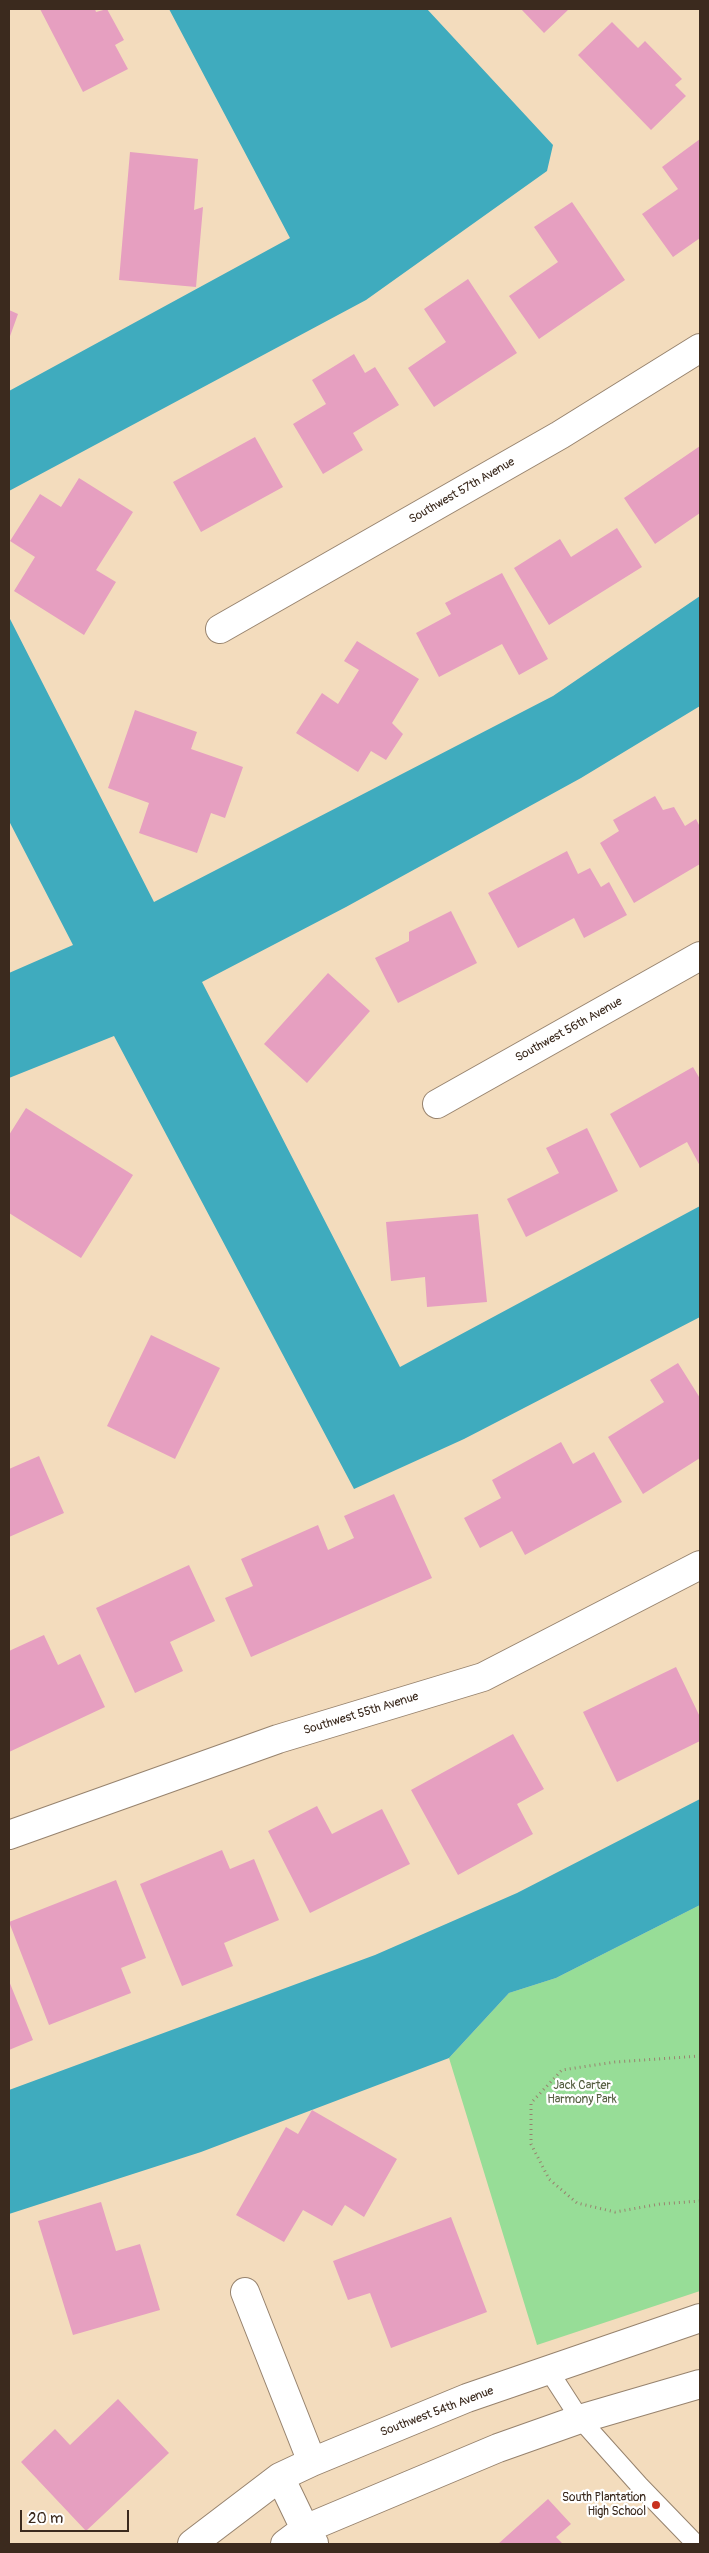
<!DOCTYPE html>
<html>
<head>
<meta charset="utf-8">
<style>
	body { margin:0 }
	#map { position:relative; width:709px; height:2553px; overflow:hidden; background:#f3dcbd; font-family:Pangolin,sans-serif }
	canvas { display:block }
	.frame { position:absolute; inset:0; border:10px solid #3b2a1e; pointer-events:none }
	.scale { position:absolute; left:20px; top:2510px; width:109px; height:22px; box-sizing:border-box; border:2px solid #3b2a1e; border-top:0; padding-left:6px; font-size:15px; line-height:18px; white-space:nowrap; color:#3b2a1e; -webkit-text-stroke:4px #fff; paint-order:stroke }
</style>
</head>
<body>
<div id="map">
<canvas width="709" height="2553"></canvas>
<div class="frame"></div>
<div class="scale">20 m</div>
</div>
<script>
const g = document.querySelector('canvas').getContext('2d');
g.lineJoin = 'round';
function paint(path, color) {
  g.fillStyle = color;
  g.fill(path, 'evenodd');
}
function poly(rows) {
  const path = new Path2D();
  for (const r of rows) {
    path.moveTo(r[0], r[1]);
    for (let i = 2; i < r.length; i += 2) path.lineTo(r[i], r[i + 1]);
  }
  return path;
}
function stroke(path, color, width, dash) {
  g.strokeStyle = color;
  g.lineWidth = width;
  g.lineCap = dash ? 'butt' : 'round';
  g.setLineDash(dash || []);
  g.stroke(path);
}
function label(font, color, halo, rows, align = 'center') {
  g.font = font + ' Pangolin,sans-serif';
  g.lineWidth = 4.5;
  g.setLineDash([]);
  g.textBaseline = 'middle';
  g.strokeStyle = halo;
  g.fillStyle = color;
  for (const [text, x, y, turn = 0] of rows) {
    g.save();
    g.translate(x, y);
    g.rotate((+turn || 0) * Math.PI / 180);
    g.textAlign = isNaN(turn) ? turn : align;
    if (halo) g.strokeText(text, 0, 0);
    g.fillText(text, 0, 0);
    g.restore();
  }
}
paint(poly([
	[700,1905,700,2291,537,2345,449,2058,509,1993,556,1978]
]), '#97dd97');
paint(poly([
	[169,9,427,9,553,145,547,171,366,300,9,491,9,391,290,238],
	[700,596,700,706,581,778,346,907,202,982,400,1367,700,1206,700,1317,464,1439,354,1489,114,1036,9,1078,9,973,73,945,9,821,9,617,154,902,553,696],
	[700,1799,700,1905,556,1978,509,1993,449,2058,201,2152,9,2214,9,2090,375,1955,517,1893]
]), '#3fabbe');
paint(poly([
	[40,9,95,9,96,12,107,9,124,40,115,45,128,69,83,92],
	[521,9,569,9,544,33],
	[612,22,638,48,645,41,682,79,675,85,686,96,651,130,578,55],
	[700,139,700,238,673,257,642,214,678,189,662,167],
	[130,152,198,159,194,210,203,207,196,287,119,280],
	[572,202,625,280,539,339,509,296,558,262,534,227],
	[468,279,517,353,434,407,408,368,446,342,424,309],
	[9,310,18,314,9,339],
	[354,354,365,373,375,367,399,405,353,433,363,450,323,474,293,424,326,404,312,380],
	[255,437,283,487,201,532,173,482],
	[700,446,700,513,655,544,624,498],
	[79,478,133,512,96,570,116,582,84,635,14,591,35,557,10,541,40,494,61,507],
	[617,528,642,567,549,625,514,568,560,539,571,557],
	[502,573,548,659,519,675,502,644,439,677,416,633,451,614,445,603],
	[357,641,419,679,392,723,403,734,386,760,371,751,358,772,296,733,322,693,338,704,359,670,344,661],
	[135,710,197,732,191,749,243,767,225,818,211,813,197,853,139,833,149,803,108,788],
	[655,796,663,810,674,807,685,826,696,819,700,827,700,864,634,903,600,843,619,831,613,820],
	[567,851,578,874,590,868,601,887,609,882,627,915,584,938,574,918,518,948,488,893],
	[451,911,477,963,398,1003,375,958,409,941,409,932],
	[328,973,370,1011,307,1083,264,1044],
	[693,1067,700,1079,700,1166,687,1142,640,1168,610,1114],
	[26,1108,133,1175,81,1258,9,1213,9,1135],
	[587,1128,618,1191,526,1237,507,1199,559,1173,546,1148],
	[478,1214,487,1302,427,1307,425,1277,391,1281,386,1222],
	[151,1335,220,1368,175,1459,107,1426],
	[678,1363,700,1398,700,1458,643,1494,608,1437,664,1402,650,1380],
	[561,1442,573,1464,594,1452,622,1502,525,1555,512,1531,480,1548,464,1518,501,1498,492,1480],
	[39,1456,64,1513,9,1537,9,1469],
	[394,1494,432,1578,251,1657,225,1598,253,1586,241,1559,318,1525,328,1550,354,1538,344,1516],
	[189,1565,215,1621,170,1642,183,1671,135,1693,96,1608],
	[44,1635,58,1665,80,1654,105,1707,9,1752,9,1651],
	[676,1667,700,1717,700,1741,617,1782,583,1712],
	[513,1734,544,1789,517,1804,533,1834,458,1875,411,1790],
	[317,1806,332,1834,382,1809,410,1864,310,1913,268,1831],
	[222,1850,230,1869,254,1859,279,1920,224,1943,233,1966,182,1986,140,1884],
	[116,1880,146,1958,121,1968,131,1993,49,2025,9,1922],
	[9,1981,33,2040,9,2050],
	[312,2110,397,2159,364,2217,345,2205,332,2226,303,2210,284,2242,236,2215,286,2127,298,2134],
	[101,2202,116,2251,140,2244,160,2310,73,2335,38,2221],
	[451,2217,487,2312,391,2348,370,2293,348,2300,333,2261],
	[118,2399,169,2453,86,2531,21,2462,55,2429,70,2445],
	[548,2499,571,2524,556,2537,563,2544,498,2544]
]), '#e69fc0');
const lane = poly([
	[549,2371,580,2419,639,2485,696,2544]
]);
const street = poly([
	[220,629,560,435,700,348],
	[437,1104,700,956],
	[9,1835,278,1739,483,1677,700,1565],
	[245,2292,312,2462],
	[280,2477,305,2529,314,2543],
	[192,2544,280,2477,312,2462,467,2398,700,2318],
	[285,2544,305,2529,498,2448,580,2419,700,2384]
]);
stroke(lane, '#97836e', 20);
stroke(street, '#97836e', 30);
stroke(poly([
	[700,2056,615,2062,562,2070,531,2103,531,2144,549,2179,577,2203,615,2212,660,2204,700,2201]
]), '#97836e', 3, [1, 4]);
stroke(lane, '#fff', 18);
stroke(street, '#fff', 28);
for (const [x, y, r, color] of [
	[656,2505,5,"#c8321e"]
]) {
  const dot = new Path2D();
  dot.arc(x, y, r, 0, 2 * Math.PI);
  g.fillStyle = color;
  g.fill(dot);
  stroke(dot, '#fff', 2);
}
label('12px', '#3b2a1e', '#fff', [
	["Southwest 57th Avenue",462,491,-30],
	["Southwest 56th Avenue",569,1030,-29],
	["Southwest 55th Avenue",361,1714,-17],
	["Southwest 54th Avenue",437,2412,-21]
]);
label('12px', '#576042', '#fff', [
	["Jack Carter",582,2086],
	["Harmony Park",582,2100]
]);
label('12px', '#3b2a1e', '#fff', [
	["South Plantation",646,2498],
	["High School",646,2512]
], 'right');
</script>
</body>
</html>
